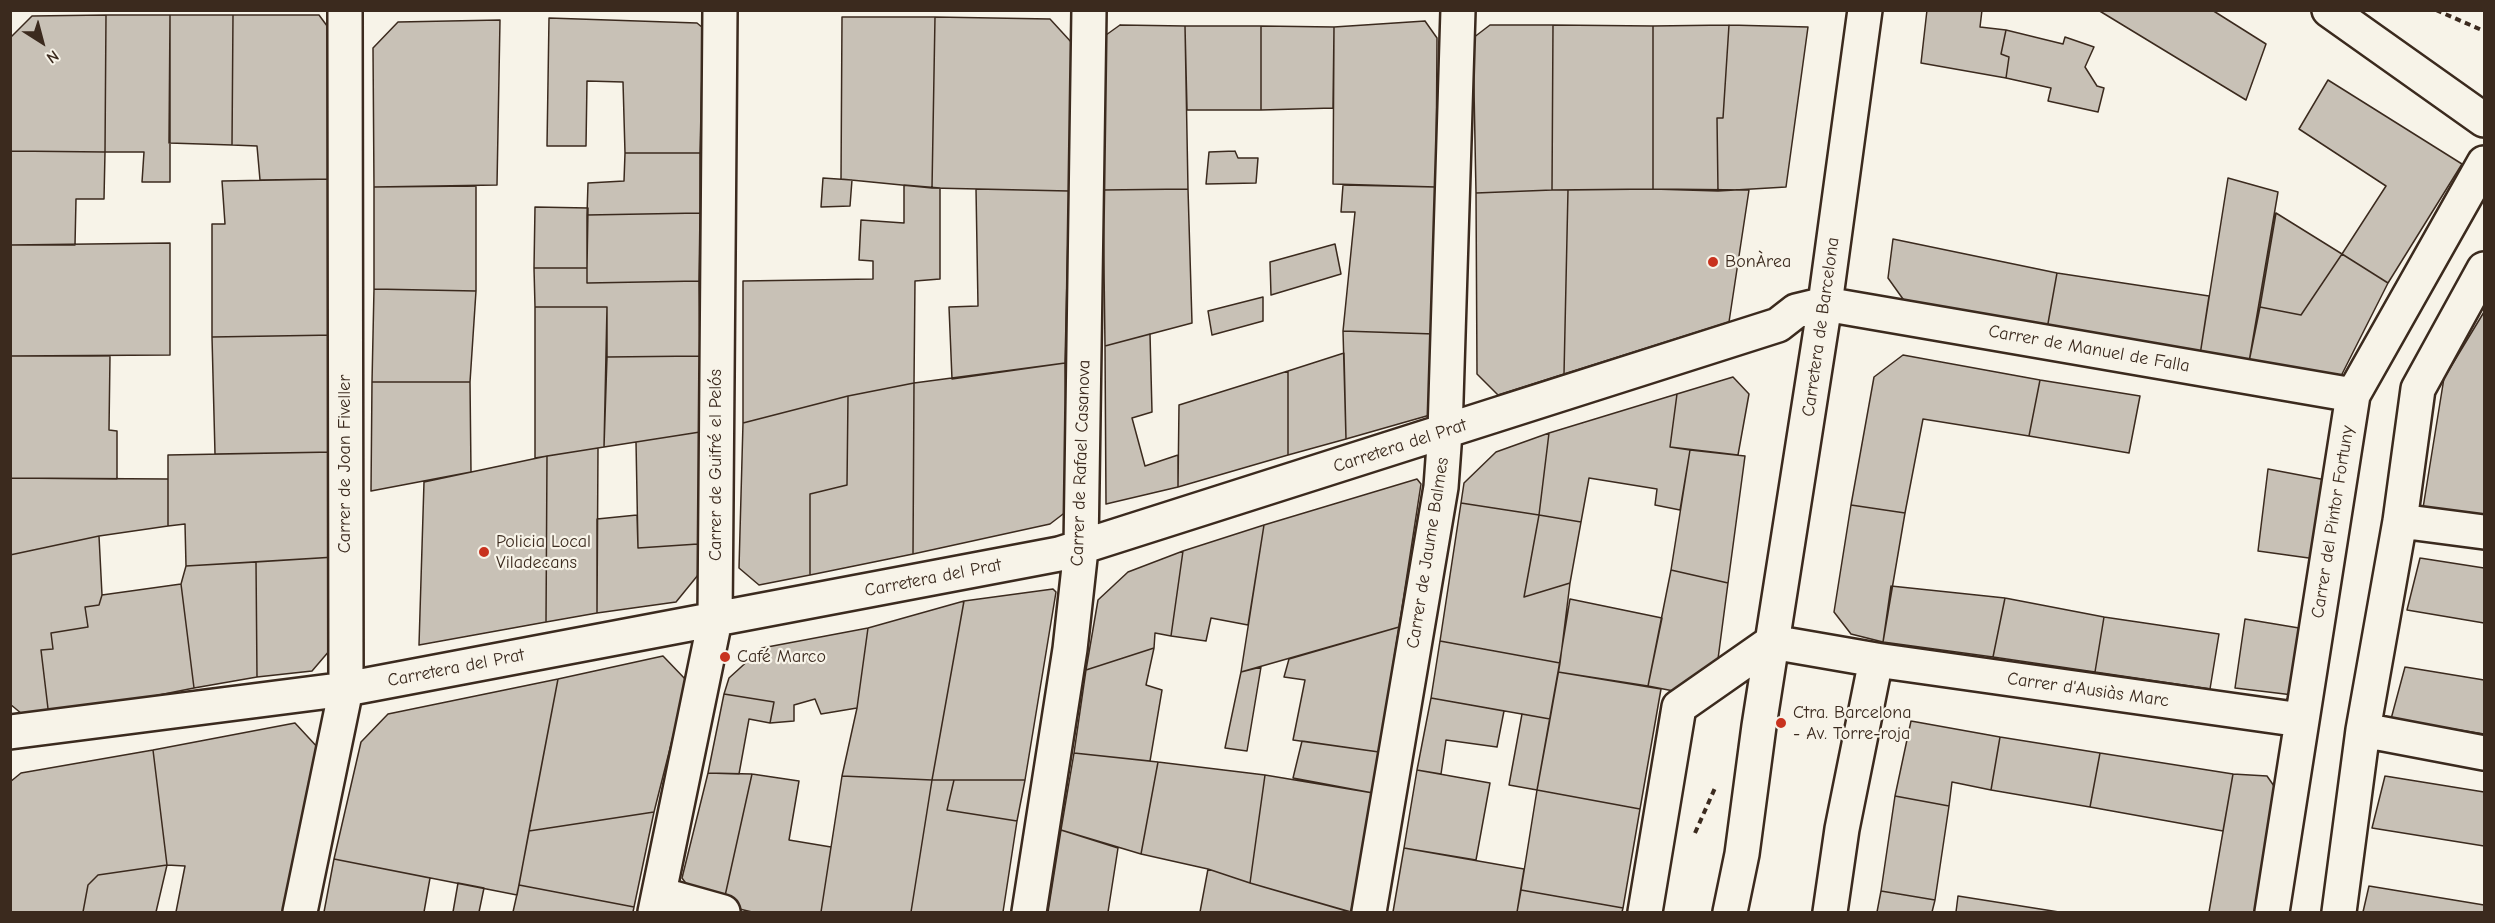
<!DOCTYPE html>
<html>
<head>
<meta charset="utf-8">
<style>
	body { margin:0 }
	#map { position:relative; width:2495px; height:923px; overflow:hidden; background:#f7f3e8; font-family:"Comic Neue",sans-serif }
	canvas { display:block }
	.frame { position:absolute; inset:0; border:12px solid #3b2a1e; pointer-events:none }
	.north { position:absolute; left:12px; top:12px; width:60px; height:60px; -webkit-text-stroke:4px #f7f3e8; paint-order:stroke; rotate:144deg; font-size:16px; font-weight:700; line-height:24px; text-align:center; color:#3b2a1e }
	.north::after { content:''; display:block; margin:auto; width:21px; height:27px; background:#3b2a1e; clip-path:polygon(50% 0,100% 100%,50% 72%,0 100%) }
</style>
</head>
<body>
<div id="map">
<canvas width="2495" height="923"></canvas>
<div class="frame"></div>
<div class="north">N</div>
</div>
<script>
const g = document.querySelector('canvas').getContext('2d');
g.lineJoin = 'round';
function paint(path, color) {
  g.fillStyle = color;
  g.fill(path, 'evenodd');
}
function poly(rows) {
  const path = new Path2D();
  for (const r of rows) {
    path.moveTo(r[0], r[1]);
    for (let i = 2; i < r.length; i += 2) path.lineTo(r[i], r[i + 1]);
  }
  return path;
}
function stroke(path, color, width, dash) {
  g.strokeStyle = color;
  g.lineWidth = width;
  g.lineCap = dash ? 'butt' : 'round';
  g.setLineDash(dash || []);
  g.stroke(path);
}
function label(font, color, halo, rows, align = 'center') {
  g.font = font + ' "Comic Neue",sans-serif';
  g.lineWidth = 4.5;
  g.setLineDash([]);
  g.textBaseline = 'middle';
  g.strokeStyle = halo;
  g.fillStyle = color;
  for (const [text, x, y, turn = 0] of rows) {
    g.save();
    g.translate(x, y);
    g.rotate((+turn || 0) * Math.PI / 180);
    g.textAlign = isNaN(turn) ? turn : align;
    if (halo) g.strokeText(text, 0, 0);
    g.fillText(text, 0, 0);
    g.restore();
  }
}
const building = poly([
	[1927,10,1982,10,1980,27,2006,30,2001,54,2009,57,2006,78,1921,63,1927,10],
	[2098,10,2212,10,2266,44,2246,100,2098,10],
	[106,15,105,152,10,151,10,38,32,16,106,15],
	[106,15,170,15,170,182,142,182,144,152,105,152,106,15],
	[170,15,233,15,232,145,169,143,170,15],
	[233,15,319,15,333,34,332,179,260,180,257,146,232,145,233,15],
	[842,17,935,17,932,188,841,179,842,17],
	[935,17,1050,19,1072,43,1069,191,932,188,935,17],
	[549,18,697,23,703,28,700,153,625,153,623,82,587,81,586,146,547,146,549,18],
	[500,20,497,185,374,187,373,48,398,22,500,20],
	[1425,21,1437,38,1436,187,1333,184,1334,27,1425,21],
	[1120,25,1185,26,1188,189,1103,190,1106,35,1120,25],
	[1490,25,1553,25,1552,190,1476,193,1473,38,1490,25],
	[1553,25,1653,26,1653,189,1552,190,1553,25],
	[1729,25,1808,27,1786,187,1718,191,1717,118,1723,118,1729,25],
	[1729,25,1723,118,1717,118,1718,191,1653,189,1653,26,1729,25],
	[1185,26,1261,26,1261,110,1187,110,1185,26],
	[1261,26,1334,27,1333,108,1261,110,1261,26],
	[2006,30,2063,44,2065,37,2094,47,2085,67,2097,86,2104,88,2098,112,2048,101,2051,88,2006,78,2009,57,2001,54,2006,30],
	[2328,80,2462,164,2388,283,2342,254,2386,186,2299,129,2328,80],
	[10,151,105,152,104,199,76,199,75,245,10,245,10,151],
	[1235,151,1238,158,1258,158,1256,183,1206,184,1209,152,1235,151],
	[625,153,700,153,700,213,587,215,588,183,624,181,625,153],
	[823,178,852,180,850,206,821,207,823,178],
	[2228,178,2278,192,2249,362,2200,355,2228,178],
	[332,179,335,335,212,337,212,224,225,224,222,181,332,179],
	[904,185,940,188,940,279,915,281,914,383,848,396,743,423,743,281,873,279,873,261,859,260,861,220,904,223,904,185],
	[1343,185,1436,187,1434,334,1343,331,1355,212,1341,212,1343,185],
	[476,186,476,291,374,289,374,187,476,186],
	[976,189,1069,191,1065,363,952,379,949,307,978,306,976,189],
	[1188,189,1192,323,1105,346,1103,190,1188,189],
	[1653,189,1749,190,1729,322,1564,374,1568,190,1653,189],
	[1552,190,1568,190,1564,374,1498,395,1477,374,1476,193,1552,190],
	[535,207,588,208,587,268,534,268,535,207],
	[700,213,699,281,587,283,587,215,700,213],
	[2276,213,2342,254,2301,315,2260,307,2276,213],
	[1893,239,2057,273,2047,329,1908,306,1888,278,1893,239],
	[170,243,170,355,10,356,10,245,170,243],
	[1335,244,1341,274,1271,295,1270,262,1335,244],
	[2342,254,2388,283,2339,380,2249,362,2260,307,2301,315,2342,254],
	[534,268,587,268,587,283,699,281,700,356,607,357,607,307,535,307,534,268],
	[2057,273,2209,296,2200,355,2047,329,2057,273],
	[374,289,476,291,470,382,372,382,374,289],
	[1263,297,1263,321,1212,335,1208,311,1263,297],
	[535,307,607,307,604,447,535,458,535,307],
	[2484,312,2484,515,2423,508,2444,378,2484,312],
	[1343,331,1434,334,1430,415,1346,439,1343,331],
	[1150,334,1152,412,1132,418,1145,466,1178,455,1178,487,1106,504,1105,346,1150,334],
	[335,335,334,452,215,454,212,337,335,335],
	[1344,353,1346,439,1288,455,1288,371,1344,353],
	[1903,355,2040,380,2029,436,1923,419,1905,513,1851,505,1874,377,1903,355],
	[10,356,110,356,109,430,117,431,117,479,10,478,10,356],
	[700,356,700,432,604,447,607,357,700,356],
	[1065,363,1067,511,1050,524,913,554,914,383,1065,363],
	[1288,371,1288,455,1178,487,1179,405,1288,371],
	[1733,377,1749,394,1738,455,1670,447,1677,394,1733,377],
	[2040,380,2140,396,2129,453,2029,436,2040,380],
	[372,382,470,382,471,472,371,491,372,382],
	[914,383,913,554,810,575,810,494,847,485,848,396,914,383],
	[1677,394,1670,447,1690,450,1680,510,1655,505,1657,489,1589,478,1581,522,1539,515,1549,433,1677,394],
	[848,396,847,485,810,494,810,575,759,585,739,568,743,423,848,396],
	[700,432,698,544,638,548,636,442,700,432],
	[1549,433,1539,515,1461,503,1464,483,1496,452,1549,433],
	[598,448,597,613,546,622,547,456,598,448],
	[1690,450,1745,456,1728,583,1671,570,1690,450],
	[334,452,335,557,186,566,185,524,168,526,168,455,334,452],
	[547,456,546,622,419,645,424,482,547,456],
	[2268,469,2326,480,2316,559,2258,551,2268,469],
	[10,478,168,479,168,526,99,536,10,555,10,478],
	[1417,479,1421,484,1399,627,1241,672,1264,525,1417,479],
	[1461,503,1539,515,1524,597,1570,583,1560,663,1440,641,1461,503],
	[1851,505,1905,513,1883,642,1851,634,1834,612,1851,505],
	[637,515,638,548,698,544,698,575,676,602,597,613,597,519,637,515],
	[1539,515,1581,522,1570,583,1524,597,1539,515],
	[1264,525,1248,625,1211,618,1206,641,1171,636,1183,551,1264,525],
	[99,536,102,595,99,605,85,607,88,627,51,633,53,649,41,650,49,717,28,719,10,704,10,555,99,536],
	[1183,551,1171,636,1155,633,1154,648,1086,670,1098,600,1128,572,1183,551],
	[335,557,336,643,312,671,257,677,256,562,335,557],
	[2420,558,2484,568,2484,623,2407,610,2420,558],
	[256,562,257,677,194,688,181,584,186,566,256,562],
	[1671,570,1728,583,1718,659,1689,694,1648,686,1671,570],
	[181,584,194,688,49,717,41,650,53,649,51,633,88,627,85,607,99,605,102,595,181,584],
	[1891,586,2005,598,1993,657,1883,642,1891,586],
	[1053,589,1056,592,1025,780,932,780,964,601,1053,589],
	[2005,598,2104,617,2095,672,1993,657,2005,598],
	[1570,599,1662,618,1648,686,1558,672,1570,599],
	[964,601,932,780,842,776,857,708,868,628,964,601],
	[2104,617,2219,634,2210,689,2095,672,2104,617],
	[2245,619,2305,629,2293,695,2235,688,2245,619],
	[1399,627,1379,752,1293,740,1305,680,1284,677,1289,659,1399,627],
	[868,628,857,708,821,714,815,699,794,705,794,721,770,723,774,702,724,694,729,678,762,648,868,628],
	[1440,641,1560,663,1550,719,1431,698,1440,641],
	[1154,648,1146,685,1162,690,1150,761,1074,753,1086,670,1154,648],
	[663,656,687,681,654,812,529,831,558,679,663,656],
	[1261,667,1247,751,1225,748,1241,672,1261,667],
	[2405,667,2484,680,2484,734,2391,719,2405,667],
	[1558,672,1661,689,1640,809,1537,790,1558,672],
	[558,679,517,895,334,859,361,742,388,714,558,679],
	[724,694,774,702,770,723,749,719,739,774,708,773,724,694],
	[1431,698,1504,711,1497,747,1446,740,1441,774,1417,770,1431,698],
	[1522,714,1550,719,1537,790,1509,785,1522,714],
	[1911,721,2000,737,1991,790,1952,782,1949,806,1895,796,1911,721],
	[295,723,320,750,283,912,176,912,185,866,167,865,153,750,295,723],
	[2000,737,2100,753,2090,807,1991,790,2000,737],
	[1302,741,1379,752,1373,793,1293,778,1302,741],
	[153,750,167,865,98,875,88,885,83,912,10,912,10,782,21,773,153,750],
	[1074,753,1158,762,1141,854,1061,830,1074,753],
	[2100,753,2233,774,2223,831,2090,807,2100,753],
	[1158,762,1265,775,1250,883,1208,869,1141,854,1158,762],
	[1417,770,1490,783,1476,860,1404,848,1417,770],
	[708,773,752,774,723,905,696,897,682,878,708,773],
	[752,774,799,781,789,840,831,847,821,912,752,912,723,905,752,774],
	[2233,774,2267,776,2281,796,2259,912,2209,912,2233,774],
	[1265,775,1373,793,1351,912,1250,883,1265,775],
	[842,776,932,780,911,912,821,912,842,776],
	[2385,776,2484,792,2484,846,2372,828,2385,776],
	[932,780,954,780,947,810,1017,821,1003,912,911,912,932,780],
	[954,780,1025,780,1017,821,947,810,954,780],
	[1537,790,1640,809,1623,908,1521,890,1537,790],
	[1895,796,1949,806,1935,900,1881,891,1895,796],
	[654,812,634,907,519,885,529,831,654,812],
	[1061,830,1118,848,1108,912,1048,912,1061,830],
	[1404,848,1524,869,1517,912,1393,912,1404,848],
	[334,859,430,878,424,912,324,912,334,859],
	[167,865,156,912,83,912,88,885,98,875,167,865],
	[1208,869,1250,883,1350,912,1200,912,1208,869],
	[458,883,484,888,479,912,453,912,458,883],
	[519,885,634,907,633,912,513,912,519,885],
	[2369,886,2484,905,2484,912,2363,912,2369,886],
	[1521,890,1623,908,1622,912,1517,912,1521,890],
	[1881,891,1935,900,1932,912,1877,912,1881,891],
	[1958,896,2059,912,1956,912,1958,896]
]);
paint(building, '#c8c1b6');
stroke(building, '#3b2a1e', 1.5);
const minor = poly([
	[2329,10,2484,120],
	[2400,521,2484,532],
	[1772,642,1876,660,2301,720],
	[2363,730,2484,753],
	[10,732,346,689,1059,554,1778,325,1796,311,1825,304,2353,395],
	[659,894,723,912],
	[300,912,346,689,345,10],
	[655,912,715,620,720,10],
	[1029,912,1070,649,1081,549,1089,10],
	[1369,912,1441,487,1445,432,1458,10],
	[1645,912,1679,707,1772,642],
	[1730,912,1742,854,1759,726,1825,304,1865,10],
	[1830,912,1842,829,1876,660],
	[2272,912,2353,395,2484,163],
	[2339,912,2363,730,2400,521,2418,389,2484,269]
]);
stroke(minor, '#3b2a1e', 38);
stroke(poly([
	[2436,10,2484,31],
	[1695,833,1715,788]
]), '#3b2a1e', 4, [6, 4.5]);
stroke(minor, '#f7f3e8', 33);
for (const [x, y, r, color] of [
	[1713,262,6,"#c8321e"],
	[484,552,6,"#c8321e"],
	[725,657,6,"#c8321e"],
	[1781,723,6,"#c8321e"]
]) {
  const dot = new Path2D();
  dot.arc(x, y, r, 0, 2 * Math.PI);
  g.fillStyle = color;
  g.fill(dot);
  stroke(dot, '#f7f3e8', 2);
}
label('18px', '#3b2a1e', '#f7f3e8', [
	["BonÀrea",1725,262],
	["Policia Local",496,542],
	["Viladecans",496,563],
	["Café Marco",737,657],
	["Ctra. Barcelona",1793,713],
	["- Av. Torre-roja",1793,734]
], 'left');
label('18px', '#3b2a1e', '#f7f3e8', [
	["Carretera de Barcelona",1821,327,-82],
	["Carrer de Manuel de Falla",2089,349,10],
	["Carretera del Prat",1400,446,-18],
	["Carrer de Rafael Casanova",1081,463,-88],
	["Carrer de Joan Fiveller",345,464,-90],
	["Carrer de Guifré el Pelós",716,465,-90],
	["Carrer del Pintor Fortuny",2333,522,-81],
	["Carrer de Jaume Balmes",1428,553,-81],
	["Carretera del Prat",933,578,-11],
	["Carretera del Prat",456,668,-11],
	["Carrer d'Ausiàs Marc",2088,690,8]
]);
</script>
</body>
</html>
